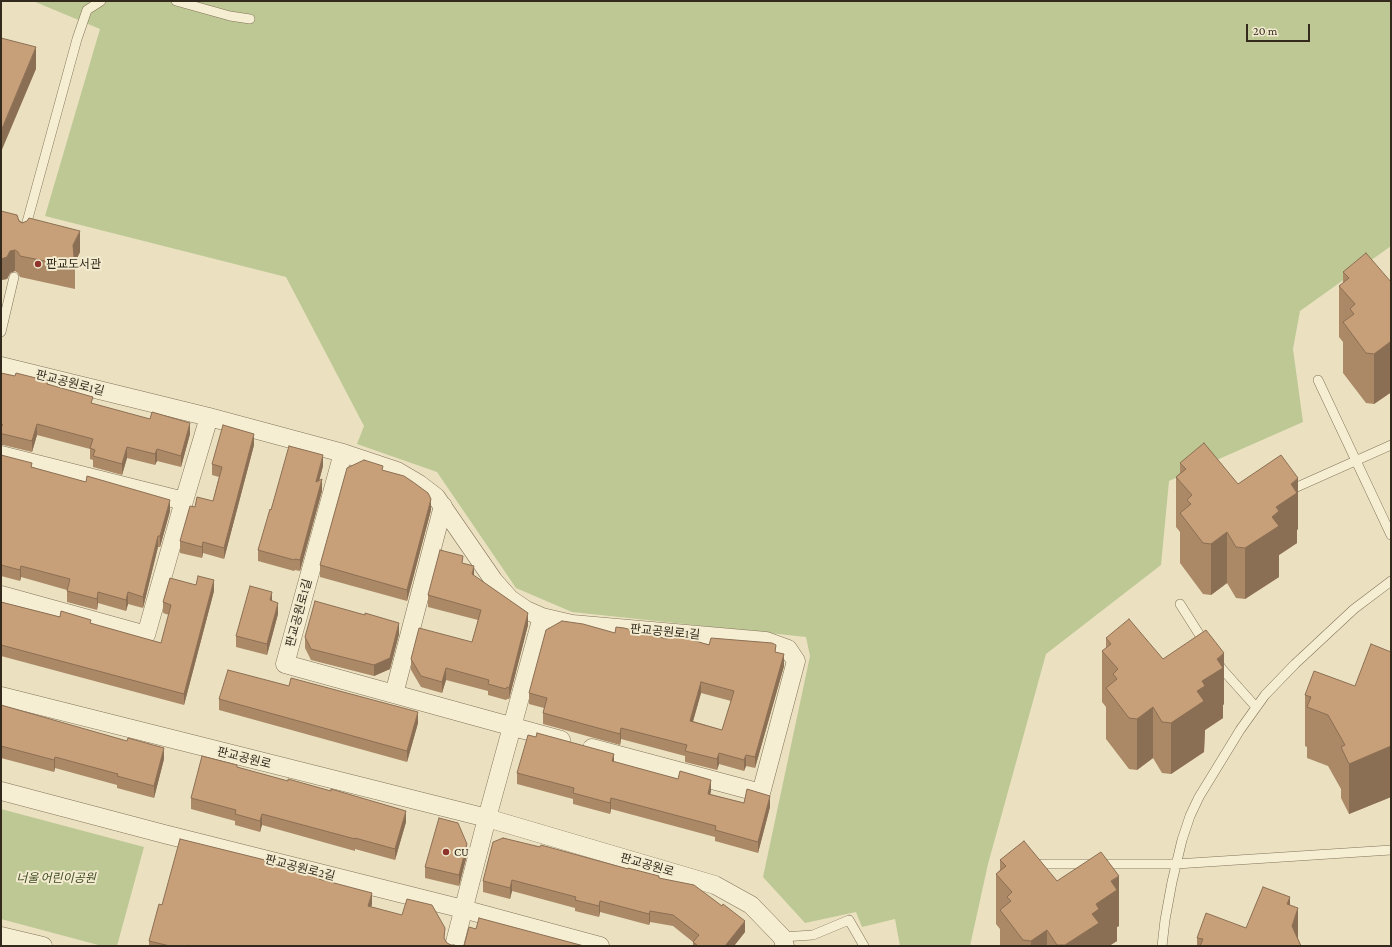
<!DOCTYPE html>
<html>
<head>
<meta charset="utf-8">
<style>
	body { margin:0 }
	#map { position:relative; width:1392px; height:947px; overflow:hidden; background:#ebe1c0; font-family:"Crimson Pro",serif }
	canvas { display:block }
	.frame { position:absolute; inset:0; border:2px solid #33291d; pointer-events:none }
	.scale { position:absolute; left:1246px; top:24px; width:64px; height:18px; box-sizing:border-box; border:2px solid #33291d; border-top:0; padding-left:5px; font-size:12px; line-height:14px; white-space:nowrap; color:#33291d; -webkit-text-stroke:3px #f3ebcf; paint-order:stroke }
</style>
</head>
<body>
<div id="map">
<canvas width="1392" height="947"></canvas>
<div class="frame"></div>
<div class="scale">20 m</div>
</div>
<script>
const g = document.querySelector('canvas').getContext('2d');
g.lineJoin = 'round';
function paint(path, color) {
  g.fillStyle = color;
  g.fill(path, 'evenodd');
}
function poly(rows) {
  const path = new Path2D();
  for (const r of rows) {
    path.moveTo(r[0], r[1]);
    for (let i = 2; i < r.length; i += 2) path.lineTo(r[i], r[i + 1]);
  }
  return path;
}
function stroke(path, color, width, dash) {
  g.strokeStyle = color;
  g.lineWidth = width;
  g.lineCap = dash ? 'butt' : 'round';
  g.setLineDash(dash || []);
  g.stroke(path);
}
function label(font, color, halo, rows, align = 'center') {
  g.font = font + ' "Crimson Pro","Noto Sans KR",serif';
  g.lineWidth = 4;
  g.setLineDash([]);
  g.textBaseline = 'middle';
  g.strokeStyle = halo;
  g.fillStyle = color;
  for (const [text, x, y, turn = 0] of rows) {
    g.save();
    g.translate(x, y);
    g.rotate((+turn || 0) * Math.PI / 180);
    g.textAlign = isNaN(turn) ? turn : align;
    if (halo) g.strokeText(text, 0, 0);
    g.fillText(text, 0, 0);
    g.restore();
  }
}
paint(poly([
	[33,1,1391,1,1391,246,1300,311,1293,349,1303,422,1169,481,1161,565,1046,654,988,864,970,946,900,946,895,919,862,927,856,912,805,923,763,877,810,656,806,637,572,612,516,588,437,472,357,444,364,426,286,277,45,216,100,29],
	[1,809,144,847,117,946,102,946,1,919]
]), '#bdc895');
const service = poly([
	[176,1,230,16,250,19],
	[24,233,77,39,87,10,101,1],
	[1,332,14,277],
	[1318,380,1391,535],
	[1288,491,1391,445],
	[1180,604,1206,645],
	[1218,663,1222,669,1256,707],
	[1042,864,1176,864,1391,850],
	[782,937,813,935,849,920,864,946],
	[1162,946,1165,920,1172,882,1182,840,1190,816,1199,797,1240,730,1265,695,1295,664,1354,609,1391,581]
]);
const minor = poly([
	[1,366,209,417,343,453,397,471,419,484,436,497,494,581,510,599,526,610,542,617,572,624,766,641,788,649,796,661,761,793,592,748],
	[343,453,285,664,561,740],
	[1,455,184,501],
	[1,595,146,635,184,501,209,417],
	[394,694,443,506],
	[1,696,487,818,715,885,751,905,782,937,785,946],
	[1,791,164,834,463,909,600,946],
	[1,936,43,946],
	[454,946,487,818,542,617]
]);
stroke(service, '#827259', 10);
stroke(minor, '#827259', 19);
stroke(service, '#f6eed2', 9);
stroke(minor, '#f6eed2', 18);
paint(poly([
	[1,211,80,252,75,263,75,289,20,277,18,273,15,271,10,273,7,279,1,280],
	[1343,272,1391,282,1391,395,1390,393,1374,404,1366,403,1343,373,1343,342,1339,337,1339,286,1343,283],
	[1,373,48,384,93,404,190,434,181,467,157,461,155,465,127,458,122,475,93,467,93,460,90,459,90,449,37,435,32,452,3,445,1,445],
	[254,445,224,559,203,553,202,558,180,553,180,541,195,507,213,501,219,477,212,475,212,464],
	[1,455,32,467,170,511,160,547,158,547,143,608,128,604,126,611,98,603,97,610,67,602,67,590,21,577,20,581,1,576],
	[1180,463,1238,484,1298,529,1297,530,1297,543,1279,555,1279,577,1245,599,1236,598,1227,583,1211,595,1203,594,1180,563,1180,532,1176,527,1176,477,1180,473],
	[323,466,319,481,322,491,300,571,295,570,294,571,258,561,258,550,271,510],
	[383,471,431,510,407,601,320,577,320,565],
	[463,563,474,576,528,625,509,699,507,699,506,700,488,695,488,691,446,680,442,693,421,687,411,670,411,659,472,642,478,620,428,607,428,595],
	[214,591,184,705,1,656,1,602,60,617,91,624,161,643,169,615,163,613,163,602],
	[278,614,267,655,236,647,236,636],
	[615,633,776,652,784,666,755,768,746,766,744,771,719,764,717,770,685,762,685,756,621,739,620,745,543,724,543,713,544,708,529,704,529,693],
	[701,693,731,701,722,730,693,721],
	[399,634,390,669,374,676,311,660,305,648,305,637],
	[1106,638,1163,659,1224,704,1223,705,1223,718,1205,730,1204,752,1171,774,1162,773,1153,758,1137,770,1129,769,1106,739,1106,707,1102,702,1102,651,1106,648],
	[1391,652,1391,797,1349,814,1341,798,1341,789,1328,766,1307,758,1307,747,1305,746,1305,695,1355,686],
	[289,686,418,723,407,762,219,710,219,699],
	[1,705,164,759,154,798,117,788,117,785,55,768,54,772,1,758],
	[614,762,711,791,710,794,744,803,770,807,758,853,715,841,715,837,611,809,610,814,573,804,573,799,517,784,517,773],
	[237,767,406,822,395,860,355,849,355,851,262,825,260,832,235,825,235,821,191,809,191,798],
	[503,838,659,878,745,932,734,946,693,946,693,942,673,926,650,922,649,925,600,912,599,917,575,911,575,908,512,891,510,899,483,892,483,881],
	[467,855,459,886,425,878,425,867],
	[1000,860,1057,881,1119,926,1117,927,1117,941,1109,946,1000,946,1000,929,996,924,996,874,1000,870],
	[265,862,319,879,372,904,371,907,445,939,447,943,451,945,456,946,149,946,149,941,162,905],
	[1290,905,1298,941,1301,946,1197,946,1197,938,1246,928]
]), '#ab8967');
paint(poly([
	[36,47,36,69,1,152,1,131],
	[80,231,80,252,73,266,73,245],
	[15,250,15,271,10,273,7,279,1,280,1,259,10,251],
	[1390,342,1390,393,1374,404,1374,354],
	[190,423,190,434,181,467,181,456],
	[37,424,37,435,32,452,32,441],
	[254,434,254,445,224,559,224,548],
	[127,447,127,458,122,475,122,464],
	[157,449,157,461,155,465,155,454],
	[323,455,323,466,316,493,316,482],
	[1298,478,1298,529,1297,530,1297,543,1279,555,1279,577,1245,599,1245,548,1272,517,1276,507,1291,484],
	[322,479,322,491,300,571,300,560],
	[431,499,431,510,407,601,407,590],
	[170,500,170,511,160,547,160,536],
	[1227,532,1227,583,1211,595,1211,544],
	[158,536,158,547,143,608,143,597],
	[203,542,203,553,202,558,202,547],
	[21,566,21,577,20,581,20,570],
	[474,566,474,577,472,574],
	[214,580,214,591,184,705,184,694],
	[98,592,98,603,97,610,97,599],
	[128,592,128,604,126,611,126,600],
	[272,592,272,603,270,600],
	[278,603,278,614,267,655,267,644],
	[528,613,528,625,509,699,509,688],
	[399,623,399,634,390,669,374,676,374,665],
	[1224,653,1224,704,1223,705,1223,718,1205,730,1204,752,1171,774,1171,723,1197,691,1202,681,1217,659],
	[784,654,784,666,755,768,755,757],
	[446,668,446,680,442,693,442,682],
	[701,682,701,693,690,732,690,721],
	[1153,707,1153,758,1137,770,1137,719],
	[418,712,418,723,407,762,407,751],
	[621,728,621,739,620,745,620,734],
	[1391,746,1391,797,1349,814,1349,764],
	[164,748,164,759,154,798,154,786],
	[719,753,719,764,717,770,717,759],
	[614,754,614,765,612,761],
	[746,755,746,766,744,771,744,760],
	[55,757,55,768,54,772,54,760],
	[711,780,711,791,708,805,708,794],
	[770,796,770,807,758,853,758,842],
	[611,798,611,809,610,814,610,803],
	[406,811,406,822,395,860,395,849],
	[262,814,262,825,260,832,260,821],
	[467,844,467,855,459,886,459,875],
	[1119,876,1119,926,1117,927,1117,941,1109,946,1065,946,1092,914,1096,904,1111,881],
	[512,880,512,891,510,899,510,888],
	[372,893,372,904,368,917,368,906],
	[1290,897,1290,943,1287,904],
	[600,901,600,912,599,917,599,906],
	[1298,908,1298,946,1292,926],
	[650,911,650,922,649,925,649,914],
	[745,921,745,932,734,946,725,946],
	[1047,930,1047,946,1031,946,1031,941]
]), '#8b6f54');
const building = poly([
	[1,38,36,47,1,131,1,38],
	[1,211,17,215,19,221,22,223,27,221,29,218,80,231,73,245,75,267,20,256,18,252,15,250,10,251,7,257,1,259,1,211],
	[1366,253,1391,282,1391,344,1390,342,1374,354,1366,353,1343,322,1354,314,1350,309,1355,304,1339,286,1349,278,1343,272,1366,253],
	[1,373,15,376,16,373,48,381,47,384,93,397,91,403,150,419,152,412,190,423,181,456,157,449,155,454,127,447,122,464,93,456,95,450,90,448,93,439,37,424,32,441,3,434,1,434,1,426,3,425,1,424,1,373],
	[223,425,254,434,224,548,203,542,202,547,180,541,190,506,195,507,197,497,213,501,222,467,212,464,223,425],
	[1204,443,1238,484,1281,455,1298,478,1291,484,1297,493,1276,507,1279,511,1272,517,1279,526,1245,548,1236,547,1227,532,1211,544,1203,543,1180,513,1191,504,1187,500,1192,495,1176,477,1186,469,1180,463,1204,443],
	[289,446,323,455,316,482,322,479,300,560,295,559,294,560,258,550,270,509,271,510,289,446],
	[1,455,32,463,31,467,86,482,87,476,170,500,160,536,158,536,143,597,128,592,126,600,98,592,97,599,67,591,70,579,21,566,20,570,1,565,1,455],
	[364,460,383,466,382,470,404,476,413,482,428,493,431,499,407,590,320,565,347,468,364,460],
	[440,550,463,556,462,563,474,566,472,574,528,613,509,688,507,687,506,689,488,684,489,680,446,668,442,682,421,676,411,659,419,628,472,642,481,610,428,595,440,550],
	[198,576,214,580,184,694,1,645,1,602,60,617,61,611,91,620,90,623,161,643,171,605,163,602,170,578,196,585,198,576],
	[250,586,272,592,270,600,278,603,267,644,236,636,250,586],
	[315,601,365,615,365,613,399,623,390,658,374,665,311,649,305,637,315,601],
	[1129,619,1163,659,1206,630,1224,653,1217,659,1223,668,1202,681,1205,686,1197,691,1204,701,1171,723,1162,722,1153,707,1137,719,1129,718,1106,688,1117,679,1113,674,1118,669,1102,651,1111,644,1106,638,1129,619],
	[562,621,583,624,615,633,616,627,624,628,667,639,669,633,709,645,711,638,772,643,776,645,775,652,784,654,755,757,746,755,744,760,719,753,717,759,685,751,687,745,621,728,620,734,543,713,547,698,529,693,546,630,562,621],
	[701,682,734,691,722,730,690,721,701,682],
	[1371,644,1391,652,1391,746,1349,764,1341,747,1345,745,1328,715,1307,707,1311,697,1305,695,1314,671,1355,686,1371,644],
	[228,670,289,686,291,678,418,712,407,751,219,699,228,670],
	[1,705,127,741,128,738,164,748,154,786,117,776,118,774,55,757,54,760,1,746,1,705],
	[537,733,614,754,612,761,678,779,680,771,711,780,708,794,744,803,747,789,770,796,758,842,715,830,716,826,611,798,610,803,573,793,574,788,517,773,528,735,536,737,537,733],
	[202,756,237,765,237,767,288,781,288,779,331,791,331,789,406,811,395,849,355,838,355,839,262,814,260,821,235,814,236,810,191,798,202,756],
	[439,818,458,823,467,844,459,875,425,867,439,818],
	[503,838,540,847,541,845,628,869,628,868,659,876,659,878,694,885,722,906,723,904,745,921,725,946,698,946,693,942,699,935,673,915,650,911,649,914,600,901,599,906,575,900,576,897,512,880,510,888,483,881,493,842,503,838],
	[180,839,265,860,265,862,319,877,319,879,372,893,368,906,402,915,407,899,432,905,445,928,444,938,447,943,451,945,455,945,456,946,190,946,188,945,188,946,170,946,149,941,159,904,162,905,180,839],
	[1024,841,1057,881,1101,852,1119,876,1111,881,1117,890,1096,904,1099,909,1092,914,1099,923,1065,945,1057,945,1047,930,1031,941,1023,940,1000,910,1011,901,1007,897,1012,892,996,874,1006,866,1000,860,1024,841],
	[1263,887,1290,897,1287,904,1298,908,1292,926,1301,946,1200,946,1203,939,1197,938,1206,913,1246,928,1263,887],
	[479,918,584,946,464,946,469,927,476,929,479,918]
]);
paint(building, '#c79f78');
stroke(building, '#8b6f54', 1);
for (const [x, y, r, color] of [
	[38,264,4,"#8e342d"],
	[446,852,4,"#8e342d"]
]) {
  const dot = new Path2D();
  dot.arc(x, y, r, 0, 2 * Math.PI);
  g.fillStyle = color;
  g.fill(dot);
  stroke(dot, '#f3ebcf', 1.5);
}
label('12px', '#33291d', '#f3ebcf', [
	["판교도서관",46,264],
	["CU",454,852]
], 'left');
label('12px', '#33291d', '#f3ebcf', [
	["판교공원로1길",70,383,14],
	["판교공원로1길",299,613,-75],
	["판교공원로1길",665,632,5],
	["판교공원로",244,758,14],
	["판교공원로",647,865,16],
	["판교공원로2길",300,868,14]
]);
label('italic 12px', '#404e25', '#f3ebcf', [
	["너울 어린이공원",56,878]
]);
</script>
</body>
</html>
